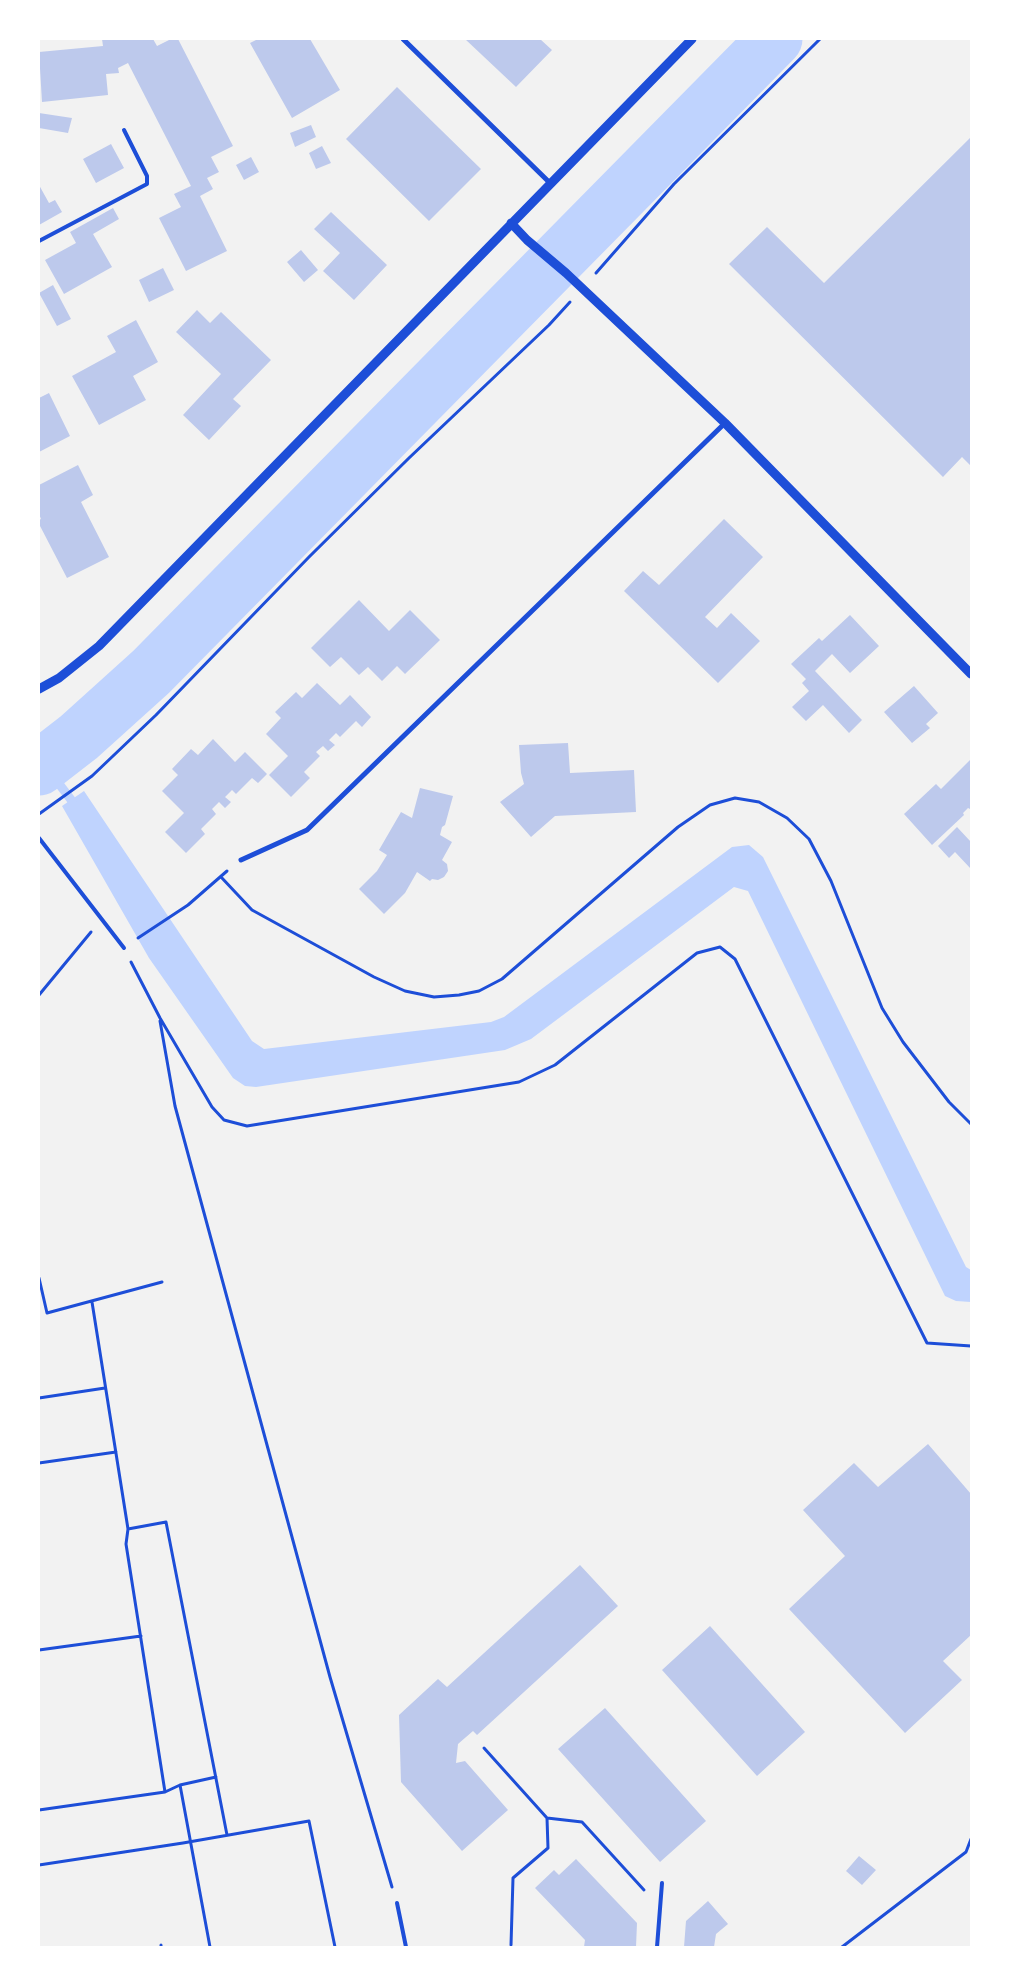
<!DOCTYPE html>
<html>
<head>
<meta charset="utf-8">
<style>
	body { margin:0 }
	#map { position:relative; width:1010px; height:1986px; overflow:hidden; background:#f2f2f2; font-family:"PT Sans Narrow",sans-serif }
	canvas { display:block }
	.frame { position:absolute; inset:0; border:40px solid #fff; pointer-events:none }
</style>
</head>
<body>
<div id="map">
<canvas width="1010" height="1986"></canvas>
<div class="frame"></div>
</div>
<script>
const g = document.querySelector('canvas').getContext('2d');
g.lineJoin = 'round';
function paint(path, color) {
  g.fillStyle = color;
  g.fill(path, 'evenodd');
}
function poly(rows) {
  const path = new Path2D();
  for (const r of rows) {
    path.moveTo(r[0], r[1]);
    for (let i = 2; i < r.length; i += 2) path.lineTo(r[i], r[i + 1]);
  }
  return path;
}
function stroke(path, color, width, dash) {
  g.strokeStyle = color;
  g.lineWidth = width;
  g.lineCap = dash ? 'butt' : 'round';
  g.setLineDash(dash || []);
  g.stroke(path);
}
paint(poly([
	[84,791,252,1041,264,1049,491,1022,504,1017,732,847,749,845,763,857,966,1267,971,1270,971,1302,956,1301,945,1296,748,891,734,887,531,1039,505,1050,256,1087,245,1086,233,1078,149,958,62,806]
]), '#bfd3fe');
stroke(poly([
	[44,764,72,801]
]), '#bfd3fe', 9);
stroke(poly([
	[39,768,79,737,151,672,775,39]
]), '#bfd3fe', 55);
paint(poly([
	[102,39,153,39,157,46,171,39,178,39,233,146,211,157,219,172,207,178,213,189,200,196,227,251,186,271,159,218,181,207,174,194,191,186,128,63,118,68,119,73,106,74,108,95,42,102,39,52,103,46],
	[258,39,310,39,340,90,292,118,250,43],
	[465,39,540,39,552,50,516,87],
	[397,87,481,169,429,221,346,139],
	[39,113,72,118,68,133,39,128],
	[311,125,316,137,295,147,290,133],
	[971,137,971,466,962,457,943,477,729,264,767,227,824,283],
	[111,144,124,168,96,183,83,159],
	[322,146,331,163,316,169,309,153],
	[251,157,259,172,244,180,236,165],
	[39,185,49,203,55,200,62,212,39,225],
	[113,208,119,219,93,234,112,267,64,294,45,260,76,243,70,232],
	[331,212,387,265,354,300,323,271,340,253,314,229],
	[301,250,318,270,304,282,287,262],
	[163,268,174,290,149,302,139,280],
	[53,285,71,319,57,326,39,293],
	[197,310,210,323,221,312,271,360,233,399,241,406,209,440,183,415,221,374,176,332],
	[136,320,158,362,133,376,146,400,99,425,72,376,116,352,107,336],
	[49,393,70,436,39,452,39,398],
	[78,465,93,495,81,502,109,557,67,578,39,524,39,520,41,519,39,514,39,485],
	[724,519,763,557,705,617,717,628,731,613,760,641,718,683,624,591,643,571,659,585],
	[359,600,389,631,410,610,440,640,405,674,397,666,382,681,368,667,359,675,341,657,330,667,311,648],
	[850,615,879,646,850,673,832,654,815,671,862,720,849,733,823,705,806,721,792,707,809,691,802,683,806,679,791,664,819,638,822,641],
	[317,683,340,705,350,695,371,717,362,727,356,721,340,737,336,733,329,740,335,745,328,751,323,746,316,752,320,756,304,772,310,778,291,797,269,775,288,756,266,734,281,718,275,712,296,692,302,698],
	[914,686,938,713,926,724,930,728,912,743,884,712],
	[213,739,235,762,245,752,267,774,258,783,252,778,236,794,232,790,225,797,231,802,225,808,219,802,212,809,216,814,201,829,205,834,186,853,165,832,184,813,162,791,178,775,172,769,191,749,198,755],
	[568,743,570,773,634,770,636,812,555,816,531,837,500,802,524,784,521,773,519,745],
	[971,759,971,808,970,809,968,808,963,813,964,815,932,845,904,814,936,784,941,789],
	[420,788,453,796,445,825,442,827,440,835,452,842,442,860,447,864,448,871,444,877,438,880,432,879,430,881,417,872,405,893,384,914,359,889,377,871,387,855,379,850,401,812,412,818],
	[957,827,971,842,971,869,955,852,949,858,938,846],
	[928,1444,971,1494,971,1635,943,1661,962,1680,905,1733,789,1609,845,1556,803,1510,854,1463,878,1487],
	[580,1565,618,1606,477,1735,473,1731,458,1744,456,1763,465,1761,508,1810,462,1851,401,1782,399,1715,438,1679,447,1687],
	[710,1626,805,1732,757,1776,662,1670],
	[605,1708,706,1821,660,1862,558,1749],
	[859,1856,876,1870,862,1885,846,1871],
	[576,1859,637,1923,636,1947,584,1947,585,1940,535,1888,554,1870,559,1875],
	[708,1901,728,1924,716,1934,714,1947,684,1947,686,1921]
]), '#bdc9ec');
stroke(poly([
	[596,273,674,184,820,39],
	[39,814,92,776,156,715,309,557,409,458,549,325,570,302],
	[221,877,252,910,374,977,405,991,434,997,459,995,479,991,502,979,678,827,710,805,735,798,759,802,787,818,809,839,831,881,882,1008,903,1042,949,1102,971,1124],
	[138,938,188,905,227,871],
	[131,962,160,1018,212,1107,224,1120,247,1126,519,1082,555,1065,697,953,720,947,735,959,927,1343,971,1346],
	[39,995,91,932],
	[160,1021,175,1106,330,1677,392,1887],
	[39,1278,47,1313,162,1282],
	[92,1302,128,1529,126,1544,165,1792],
	[39,1398,105,1388],
	[39,1463,116,1452],
	[128,1529,166,1522,227,1835],
	[39,1650,141,1636],
	[484,1748,547,1818,548,1848,513,1878,511,1945],
	[180,1785,210,1947],
	[39,1810,165,1792,180,1785,216,1777],
	[547,1818,582,1822,644,1890],
	[39,1865,183,1843,309,1821,335,1947],
	[161,1945,161,1947],
	[842,1947,966,1852,971,1839]
]), '#1d4ed8', 3);
stroke(poly([
	[39,241,147,184,147,176,124,130],
	[39,838,124,948],
	[397,1903,406,1947],
	[657,1947,662,1883]
]), '#1d4ed8', 4);
stroke(poly([
	[403,39,550,183],
	[241,860,307,830,725,423]
]), '#1d4ed8', 5);
stroke(poly([
	[511,223,527,240,566,273,725,423,971,674],
	[39,689,59,678,99,646,692,39]
]), '#1d4ed8', 9);
</script>
</body>
</html>
